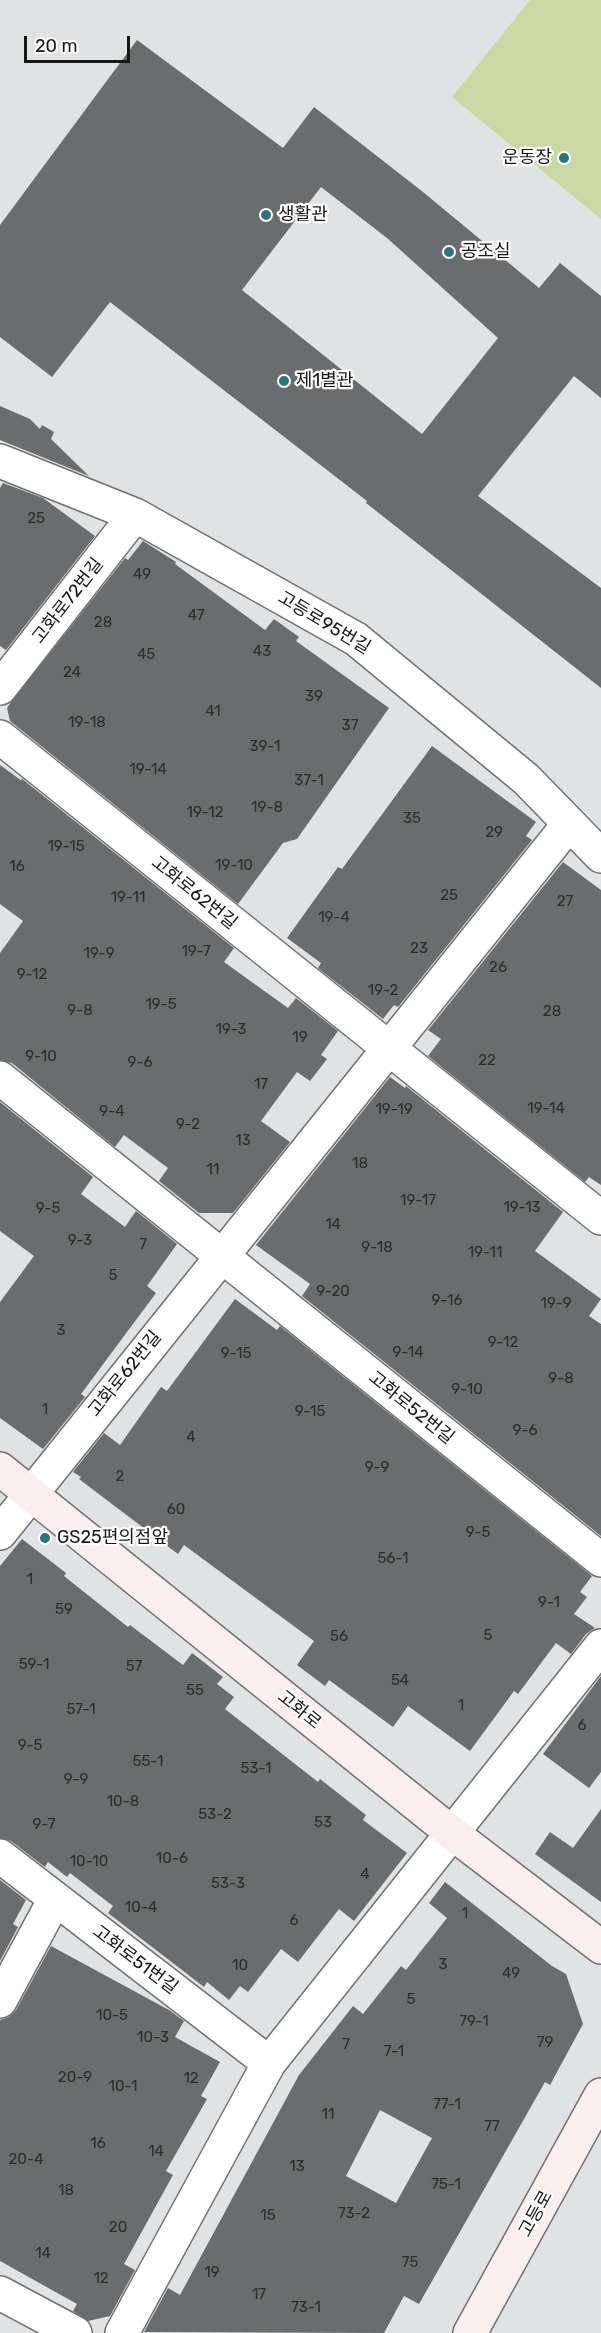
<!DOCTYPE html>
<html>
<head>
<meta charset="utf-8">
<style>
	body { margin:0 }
	#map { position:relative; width:601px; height:2333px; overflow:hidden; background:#e0e2e3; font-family:Rubik,sans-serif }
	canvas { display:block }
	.scale { position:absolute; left:24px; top:36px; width:106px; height:27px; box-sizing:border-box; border:3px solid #161717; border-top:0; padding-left:8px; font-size:18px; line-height:21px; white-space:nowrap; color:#161717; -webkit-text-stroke:4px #fff; paint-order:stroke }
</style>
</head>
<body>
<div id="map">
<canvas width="601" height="2333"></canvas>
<div class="scale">20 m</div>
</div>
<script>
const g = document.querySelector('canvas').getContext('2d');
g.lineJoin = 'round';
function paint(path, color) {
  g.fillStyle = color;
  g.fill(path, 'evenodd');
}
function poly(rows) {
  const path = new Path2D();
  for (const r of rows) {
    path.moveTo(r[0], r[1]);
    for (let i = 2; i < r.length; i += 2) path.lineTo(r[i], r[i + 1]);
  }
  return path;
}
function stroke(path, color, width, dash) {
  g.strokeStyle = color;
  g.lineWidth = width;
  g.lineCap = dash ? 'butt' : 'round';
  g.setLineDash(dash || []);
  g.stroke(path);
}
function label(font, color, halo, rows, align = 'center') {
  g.font = font + ' Rubik,"Noto Sans KR",sans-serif';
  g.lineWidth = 4.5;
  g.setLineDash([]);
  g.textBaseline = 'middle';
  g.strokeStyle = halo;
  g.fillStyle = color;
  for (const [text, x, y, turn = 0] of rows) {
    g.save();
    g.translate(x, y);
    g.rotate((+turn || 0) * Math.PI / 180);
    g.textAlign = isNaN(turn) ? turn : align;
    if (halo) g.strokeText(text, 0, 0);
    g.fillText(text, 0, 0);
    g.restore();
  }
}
paint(poly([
	[530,0,601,0,601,219,452,97]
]), '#c8daa2');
paint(poly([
	[137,40,283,148,314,107,423,192,539,288,560,263,601,296,601,398,574,376,478,496,601,588,601,688,366,503,367,501,110,302,52,377,0,337,0,225],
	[321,187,387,238,498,338,422,434,242,290],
	[0,406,30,419,40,429,42,425,54,432,51,439,89,476,0,440],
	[3,483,43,498,95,536,6,650,0,646,0,488],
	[143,541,176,562,175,564,265,630,274,619,299,637,296,641,389,708,297,839,283,843,238,904,10,721,7,708,11,702,125,558,128,560],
	[432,746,536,822,526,836,532,840,398,1007,394,1005,383,1019,318,968,321,963,287,938,338,867,342,869],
	[0,765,22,781,21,778,234,948,224,962,288,1008,296,998,338,1031,321,1055,327,1059,310,1081,297,1072,261,1121,290,1142,233,1213,199,1213,159,1181,168,1168,124,1135,115,1147,12,1063,0,1060,0,953,23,921,0,904],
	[563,862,601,890,601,1185,589,1177,585,1182,428,1056,441,1039,428,1030],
	[390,1077,405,1088,406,1086,563,1212,535,1251,601,1299,589,1316,601,1324,601,1536,302,1296,310,1284,256,1245],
	[0,1102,93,1177,81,1194,125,1227,136,1211,177,1244,147,1286,156,1293,81,1394,85,1397,43,1449,0,1418,0,1302,34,1256,0,1231],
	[235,1299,277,1330,280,1326,592,1576,580,1592,587,1597,574,1614,595,1628,586,1634,571,1654,556,1643,518,1694,514,1691,470,1751,408,1706,393,1727,329,1680,325,1686,297,1665,314,1641,184,1545,178,1554,79,1479,81,1477,73,1472,104,1433,120,1445,161,1387,167,1391],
	[22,1539,66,1573,64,1576,128,1627,130,1625,183,1665,192,1653,223,1677,217,1684,234,1697,225,1709,318,1782,320,1779,366,1815,363,1820,407,1853,354,1921,339,1909,298,1962,281,1949,248,1992,240,1986,229,2000,207,1982,204,1987,108,1913,113,1906,70,1873,67,1877,48,1862,45,1867,11,1841,0,1838,0,1566],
	[601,1676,601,1772,589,1788,543,1754],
	[601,1809,601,1902,535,1854,550,1832,573,1848],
	[0,1880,26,1900,13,1924,18,1927,0,1961],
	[445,1882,552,1966,566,1974,583,2024,550,2085,545,2082,419,2304,404,2296,384,2333,144,2332,168,2288,180,2295,299,2075,353,2006,363,2014,401,1966,406,1970,447,1918,429,1903],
	[380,2110,432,2138,396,2203,346,2176],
	[51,1946,169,2010,184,2021,175,2037,220,2062,201,2096,207,2099,166,2171,173,2175,124,2264,135,2270,110,2316,88,2321,73,2311,77,2304,0,2261,0,2020,9,2017,16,2010]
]), '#6a6c6d');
const street = poly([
	[0,461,135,515,356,639,526,779,601,856],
	[0,688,135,515],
	[0,737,601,1218],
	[0,1078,601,1560],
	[0,1533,569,824],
	[0,1856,269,2063],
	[0,2001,55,1899],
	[0,2293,75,2333],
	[122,2333,269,2063,601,1646]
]);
const secondary = poly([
	[0,1469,452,1833,601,1947],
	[470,2333,601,2095]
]);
stroke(street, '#6f7172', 36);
stroke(secondary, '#6f7172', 36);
stroke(street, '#fff', 33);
stroke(secondary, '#fbeeee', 33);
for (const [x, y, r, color] of [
	[564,158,6,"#2c757c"],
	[266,215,6,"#2c757c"],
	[449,252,6,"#2c757c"],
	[284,381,6,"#2c757c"],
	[45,1538,6,"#2c757c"]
]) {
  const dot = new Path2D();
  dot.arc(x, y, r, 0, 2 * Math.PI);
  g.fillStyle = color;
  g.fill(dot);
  stroke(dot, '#fff', 2);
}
label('15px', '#2b2c2c', null, [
	["25",36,519],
	["49",142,575],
	["47",196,616],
	["28",103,623],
	["43",262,652],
	["45",146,655],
	["24",72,673],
	["39",314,697],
	["41",213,712],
	["19-18",87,723],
	["37",350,726],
	["39-1",265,747],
	["19-14",148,770],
	["37-1",309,781],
	["19-8",267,808],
	["19-12",205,813],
	["35",412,819],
	["29",494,833],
	["19-15",66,847],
	["19-10",234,866],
	["16",17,867],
	["25",449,896],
	["19-11",128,898],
	["27",565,902],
	["19-4",334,918],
	["23",419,949],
	["19-7",196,952],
	["19-9",99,954],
	["26",498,968],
	["9-12",32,975],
	["19-2",383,991],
	["19-5",161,1005],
	["9-8",80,1011],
	["28",552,1012],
	["19-3",231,1030],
	["19",300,1038],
	["9-10",41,1057],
	["22",487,1061],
	["9-6",140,1063],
	["17",261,1085],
	["19-14",546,1109],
	["19-19",394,1110],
	["9-4",112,1112],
	["9-2",188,1125],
	["13",243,1141],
	["18",360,1164],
	["11",213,1170],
	["19-17",418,1201],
	["19-13",522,1208],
	["9-5",48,1209],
	["14",333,1225],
	["9-3",80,1241],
	["7",143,1245],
	["9-18",377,1248],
	["19-11",485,1253],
	["5",113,1276],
	["9-20",333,1292],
	["9-16",447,1301],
	["19-9",556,1304],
	["3",61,1331],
	["9-12",503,1343],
	["9-14",408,1353],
	["9-15",236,1354],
	["9-8",561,1379],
	["9-10",467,1390],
	["1",45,1410],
	["9-15",310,1412],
	["9-6",525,1431],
	["4",191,1438],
	["9-9",377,1468],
	["2",120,1477],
	["60",176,1510],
	["9-5",478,1533],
	["56-1",393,1559],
	["1",30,1580],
	["9-1",549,1603],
	["59",64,1610],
	["5",488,1636],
	["56",339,1637],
	["59-1",34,1665],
	["57",134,1667],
	["54",400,1681],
	["55",195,1691],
	["1",461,1706],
	["57-1",81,1710],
	["6",582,1726],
	["9-5",30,1746],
	["55-1",148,1762],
	["53-1",256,1769],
	["9-9",76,1780],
	["10-8",123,1802],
	["53-2",215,1815],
	["53",323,1823],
	["9-7",44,1825],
	["10-6",172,1859],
	["10-10",89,1862],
	["4",365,1875],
	["53-3",228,1884],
	["10-4",141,1908],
	["1",465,1914],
	["6",294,1921],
	["3",443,1965],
	["10",240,1966],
	["49",511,1974],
	["5",411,2000],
	["10-5",112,2016],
	["79-1",474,2022],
	["10-3",153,2038],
	["79",545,2043],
	["7",346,2045],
	["7-1",394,2052],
	["20-9",75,2078],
	["12",191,2079],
	["10-1",123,2087],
	["77-1",447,2105],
	["11",328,2115],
	["77",492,2127],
	["16",98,2144],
	["14",156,2152],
	["20-4",26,2160],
	["13",297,2167],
	["75-1",446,2185],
	["18",66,2191],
	["73-2",354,2214],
	["15",268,2216],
	["20",118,2228],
	["14",43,2254],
	["75",410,2263],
	["19",212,2273],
	["12",101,2279],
	["17",259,2295],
	["73-1",306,2308]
]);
label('18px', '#161717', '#fff', [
	["운동장",552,158,"right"],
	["생활관",278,215],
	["공조실",461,252],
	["제1별관",296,381],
	["GS25편의점앞",57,1538]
], 'left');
label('18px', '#161717', '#fff', [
	["고화로72번길",68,601,-52],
	["고등로95번길",324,623,31],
	["고화로62번길",194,893,39],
	["고화로62번길",125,1374,-51],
	["고화로52번길",411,1408,39],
	["고화로",299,1710,39],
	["고화로51번길",135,1960,37],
	["고등로",536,2214,-61]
]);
</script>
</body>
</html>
